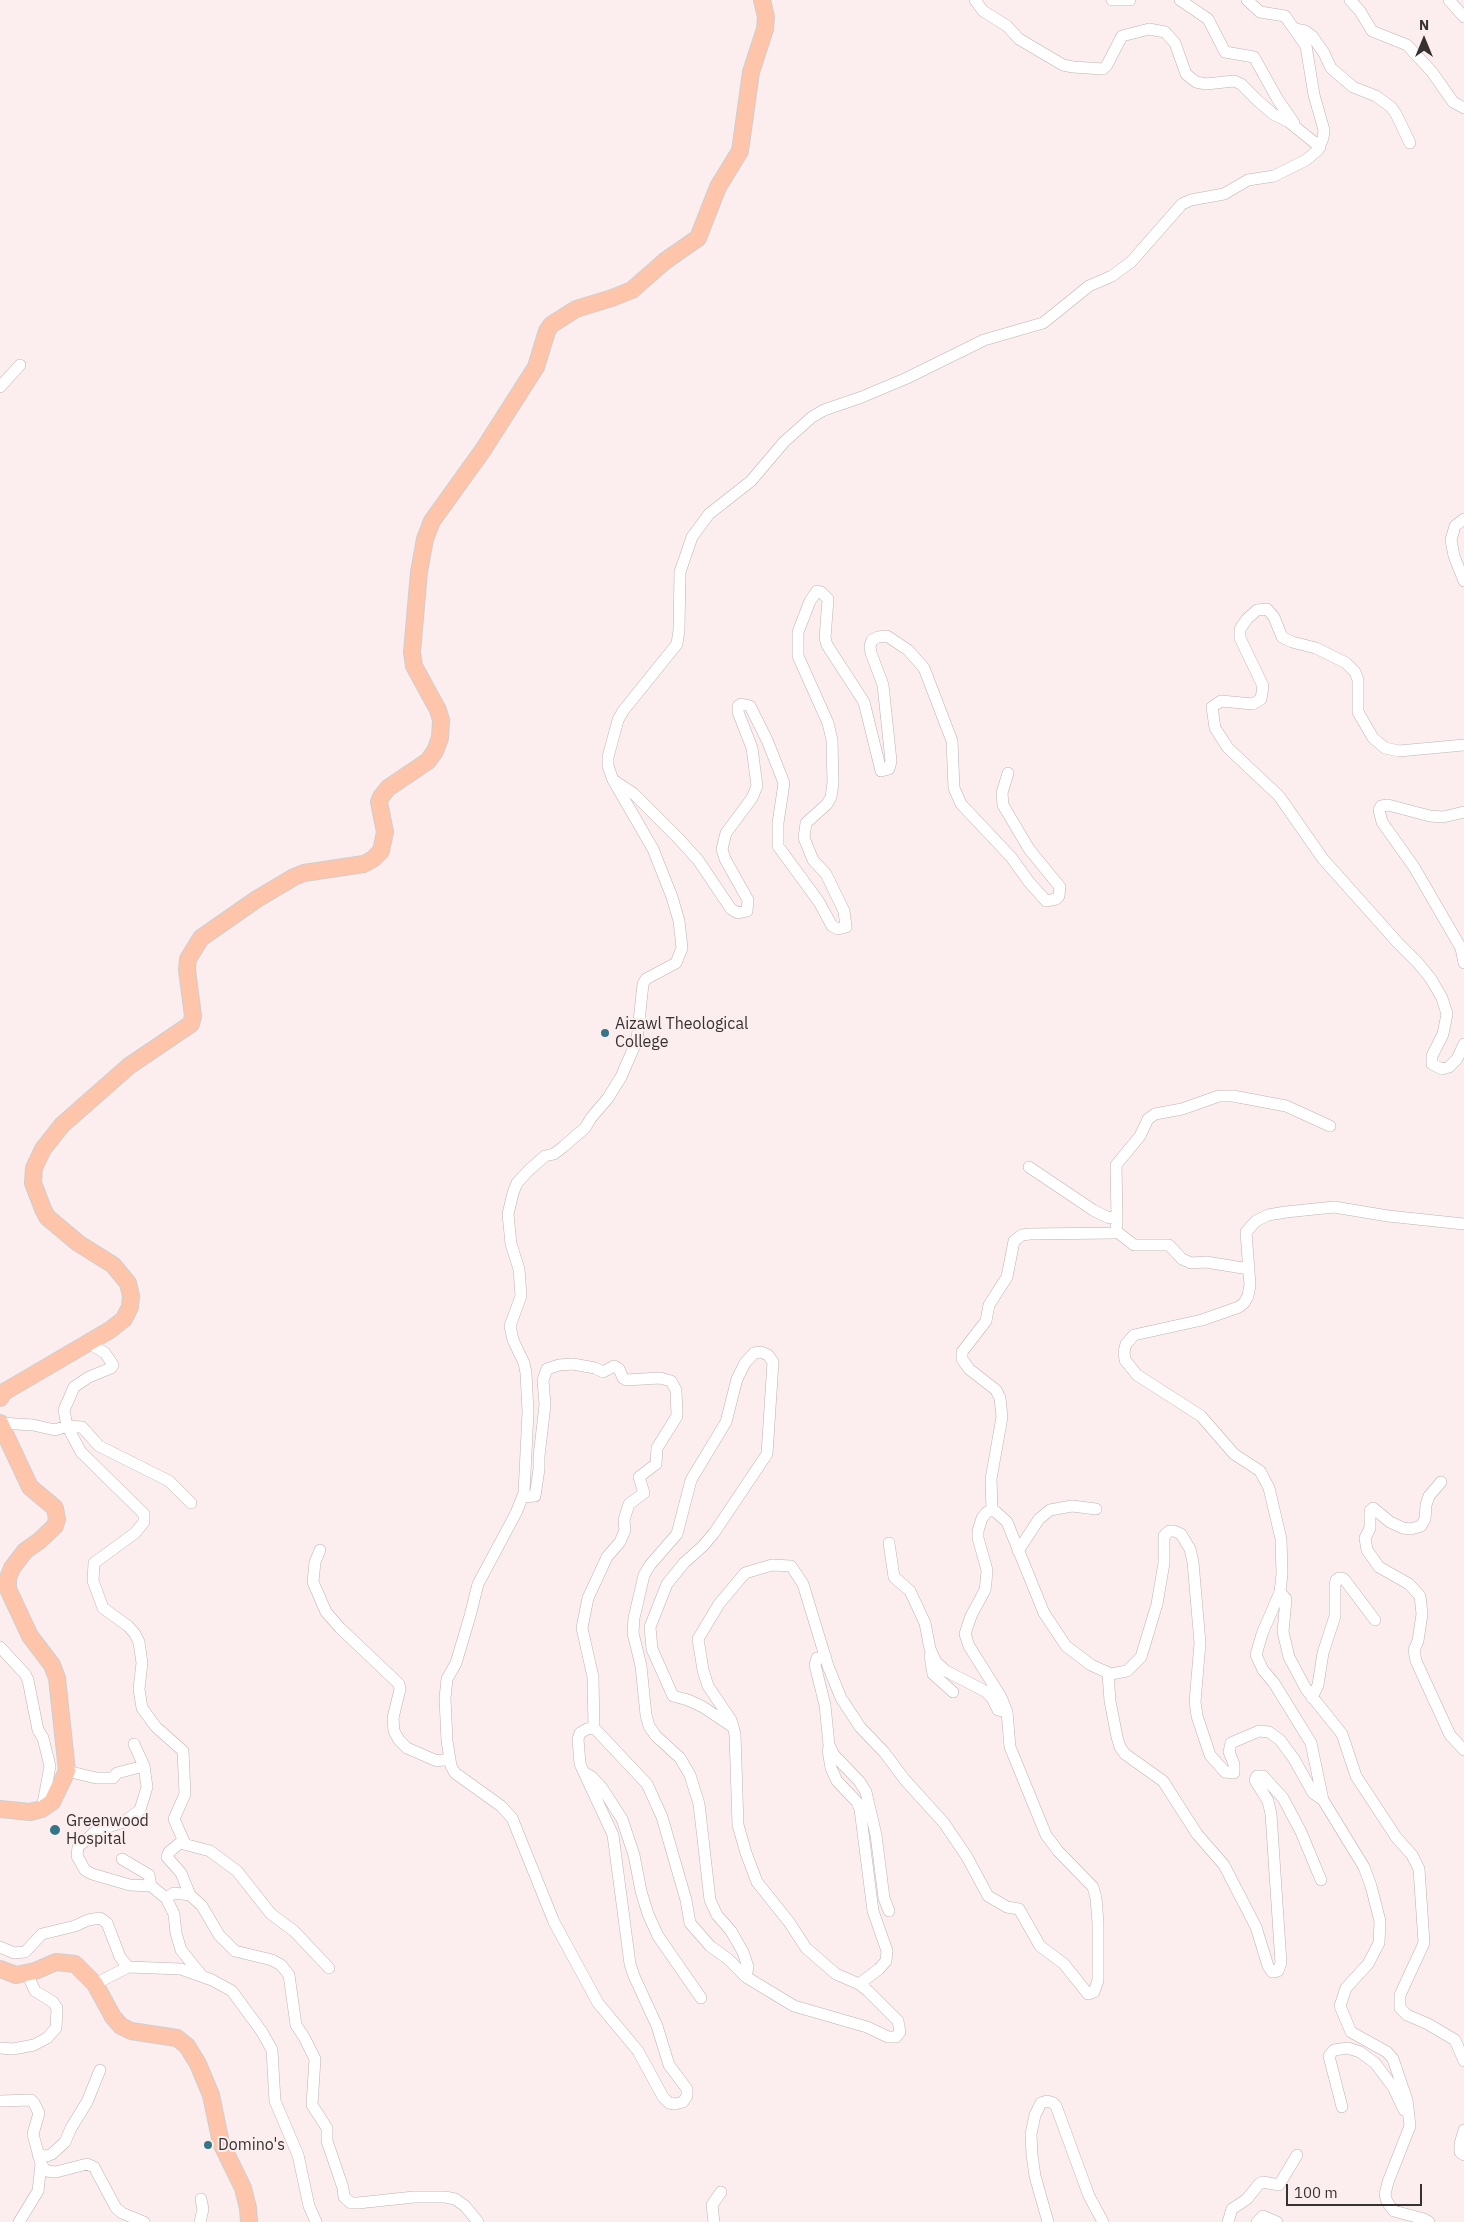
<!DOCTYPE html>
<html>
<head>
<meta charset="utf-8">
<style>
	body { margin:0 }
	#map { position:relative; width:1464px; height:2222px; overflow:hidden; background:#fceeef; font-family:"IBM Plex Sans",sans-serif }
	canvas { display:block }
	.north { position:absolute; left:1399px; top:15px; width:50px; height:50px; -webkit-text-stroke:4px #fceeef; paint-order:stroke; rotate:0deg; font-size:14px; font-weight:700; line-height:20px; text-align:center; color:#373232 }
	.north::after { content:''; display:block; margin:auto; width:18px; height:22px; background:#373232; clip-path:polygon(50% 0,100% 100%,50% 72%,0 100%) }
	.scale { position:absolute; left:1286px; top:2184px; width:136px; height:22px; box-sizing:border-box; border:2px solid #373232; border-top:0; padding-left:6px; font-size:15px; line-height:18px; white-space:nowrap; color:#373232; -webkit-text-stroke:4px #fceeef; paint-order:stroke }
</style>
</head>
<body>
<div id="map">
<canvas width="1464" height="2222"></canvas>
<div class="north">N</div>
<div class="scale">100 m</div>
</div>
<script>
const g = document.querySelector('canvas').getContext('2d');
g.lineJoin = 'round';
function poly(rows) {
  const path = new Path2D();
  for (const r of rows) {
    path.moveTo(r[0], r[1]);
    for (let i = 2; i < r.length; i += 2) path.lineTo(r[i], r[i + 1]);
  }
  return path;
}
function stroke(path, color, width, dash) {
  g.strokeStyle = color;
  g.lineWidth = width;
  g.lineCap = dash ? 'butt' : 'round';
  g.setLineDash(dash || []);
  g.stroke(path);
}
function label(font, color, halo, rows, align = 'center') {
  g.font = font + ' "IBM Plex Sans",sans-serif';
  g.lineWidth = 4;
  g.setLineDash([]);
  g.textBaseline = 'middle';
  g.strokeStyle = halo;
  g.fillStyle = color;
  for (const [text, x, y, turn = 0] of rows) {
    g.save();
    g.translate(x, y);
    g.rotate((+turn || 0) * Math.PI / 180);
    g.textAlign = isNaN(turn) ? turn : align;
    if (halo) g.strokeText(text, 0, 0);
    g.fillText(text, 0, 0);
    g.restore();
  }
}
const minor = poly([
	[975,0,983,11,1007,26,1019,39,1063,65,1073,67,1103,69,1107,65,1122,36,1149,29,1165,32,1175,43,1186,74,1196,82,1206,84,1234,81,1241,84,1257,100,1273,114,1289,122,1320,147],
	[1112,0,1130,0],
	[1180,0,1208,19,1225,52,1254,57,1278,100,1294,123],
	[1247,0,1260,12,1285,16,1306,46,1314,95,1324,130,1323,138,1318,150,1306,160,1274,176,1248,180,1224,194,1191,200,1182,204,1131,262,1112,276,1089,286,1043,323,984,340,907,378,862,397,824,410,812,417,784,442,751,481,709,514,692,537,680,572,679,630,677,644,623,711,618,720,608,757,608,766,613,780,653,849,672,897,679,921,682,948,676,963,646,979,643,984,637,1040,621,1077,608,1098,591,1118,585,1128,563,1147,554,1154,545,1156,529,1170,517,1183,513,1193,508,1214,511,1244,519,1269,521,1296,510,1326,513,1340,524,1363,526,1373,528,1412,524,1493,516,1513,478,1584,470,1616,456,1663,447,1679,445,1698,447,1741,451,1766,455,1773,501,1806,512,1818,554,1922,598,2003,638,2051,663,2097,669,2103,675,2104,683,2102,687,2096,687,2089,669,2065,657,2026,634,1976,630,1964,613,1835,580,1764,578,1739,580,1733,587,1729,594,1728,597,1731,647,1784,662,1817,686,1900,690,1923,710,1946,728,1959,746,1977,794,2006,867,2027,888,2037,896,2037,900,2032,898,2021,868,1991,859,1984,836,1974,806,1948,789,1922,757,1882,746,1853,738,1825,735,1734,731,1720,708,1686,703,1670,698,1639,719,1604,745,1573,772,1565,791,1566,803,1584,828,1666,841,1698,860,1727,884,1752,905,1780,944,1823,967,1857,988,1896,1007,1907,1019,1909,1040,1946,1064,1964,1088,1994,1094,1992,1098,1980,1098,1923,1096,1898,1093,1887,1058,1851,1046,1835,1010,1747,1007,1712,1001,1697,969,1646,965,1634,971,1616,985,1590,986,1582,987,1570,978,1538,978,1531,982,1518,987,1512,992,1510,996,1512,1007,1522,1044,1613,1066,1646,1091,1665,1111,1674,1127,1671,1141,1657,1157,1604,1164,1563,1164,1536,1169,1531,1174,1531,1181,1534,1190,1549,1193,1562,1200,1643,1195,1702,1197,1716,1210,1755,1225,1772,1234,1773,1234,1764,1229,1752,1231,1743,1259,1731,1269,1732,1280,1740,1294,1759,1313,1793,1323,1800],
	[1350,0,1360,11,1372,31,1407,45,1432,72,1453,102,1464,108],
	[1449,0,1464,17],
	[1295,29,1305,31,1312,36,1324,53,1331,68,1353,87,1376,96,1391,107,1396,114,1410,143],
	[0,387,20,365],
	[1464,519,1455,526,1451,540,1454,556,1464,581],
	[1464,745,1399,751,1385,748,1373,738,1358,712,1358,680,1355,672,1346,663,1316,648,1292,642,1282,637,1274,617,1267,609,1257,610,1247,619,1240,629,1240,638,1263,686,1261,699,1253,704,1221,701,1212,707,1215,728,1228,748,1279,796,1323,859,1398,943,1418,963,1431,979,1442,998,1447,1014,1443,1034,1432,1056,1432,1064,1442,1069,1449,1067,1457,1059,1464,1044],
	[613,780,633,793,679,839,698,860,731,909,738,913,747,911,748,900,725,859,722,849,726,833,752,798,757,786,752,748,738,712,738,706,741,704,750,706,767,740,784,783,778,823,778,846,819,902,832,926,838,929,846,927,844,911,826,874,813,860,804,838,806,823,827,804,831,797,833,783,832,740,828,723,798,656,798,632,810,601,817,591,821,592,828,599,825,638,827,645,864,702,881,771,889,769,891,761,883,685,871,653,870,646,872,640,878,637,887,636,908,650,924,668,952,741,954,788,961,804,1011,857,1029,882,1046,901,1056,899,1059,896,1060,887,1029,849,1003,805,1002,793,1008,773],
	[1464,812,1443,817,1430,816,1388,805,1381,806,1379,810,1382,822,1414,867,1461,948,1464,963],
	[1029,1167,1093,1210,1107,1217,1117,1219],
	[1116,1231,1134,1245,1169,1245,1182,1259,1191,1263,1206,1262,1249,1269],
	[87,1342,105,1353,113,1365,111,1368,89,1377,74,1387,64,1410,67,1426,82,1427,99,1446,169,1481,191,1503],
	[0,1423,33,1425,55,1430,67,1426,81,1452,144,1514,144,1522,135,1533,94,1563,93,1581,103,1608,128,1626,135,1634,139,1642,142,1663,139,1689,142,1708,156,1727,183,1751,185,1794,174,1819,185,1844],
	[1441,1482,1429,1496,1426,1505,1425,1519,1421,1526,1411,1529,1403,1528,1390,1522,1373,1508,1370,1511,1370,1528,1365,1538,1367,1550,1379,1567,1409,1584,1420,1596,1422,1614,1418,1641,1414,1650,1416,1661,1450,1735,1464,1750],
	[523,1497,535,1496,539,1469,539,1456,545,1405,543,1380,547,1369,559,1365,573,1364,595,1368,603,1372,614,1366,619,1369,623,1378,626,1380,660,1378,671,1381,676,1390,677,1416,657,1448,656,1464,639,1477,644,1493,629,1504,624,1520,625,1530,620,1542,607,1557,588,1598,582,1628,593,1677,594,1728],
	[992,1510,991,1479,1002,1417,1000,1398,996,1390,969,1369,962,1359,962,1352,986,1321,989,1305,1007,1277,1014,1241,1022,1235,1030,1234,1114,1233,1116,1231,1117,1219,1116,1165,1140,1136,1148,1119,1155,1114,1182,1109,1219,1096,1233,1096,1286,1106,1330,1126],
	[889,1543,894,1577,910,1591,925,1623,930,1649,936,1662,946,1671,985,1691,992,1698,998,1710,1007,1712],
	[320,1550,315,1562,313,1582,326,1612,340,1628,399,1684,400,1689,393,1718,394,1731,399,1740,407,1748,437,1761,449,1759],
	[1018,1551,1039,1519,1050,1510,1072,1506,1096,1509],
	[1280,1592,1286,1599,1283,1632,1289,1657,1306,1689,1342,1734,1356,1776,1396,1837,1412,1855,1419,1869,1424,1943,1400,1995,1400,2008,1407,2015,1428,2024,1455,2040,1464,2061],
	[0,1647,25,1674,28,1680,38,1730,43,1738,50,1766,42,1809],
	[930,1656,933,1674,953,1692],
	[826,1658,817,1658,815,1665,825,1705,829,1745,834,1755,859,1781,866,1792,876,1835,884,1898,889,1911],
	[1108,1673,1110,1701,1117,1737,1120,1747,1125,1754,1163,1781,1197,1834,1224,1865,1256,1927,1268,1966,1272,1972,1278,1971,1281,1963,1271,1814,1268,1801,1255,1780,1257,1776,1263,1776,1283,1798,1301,1832,1321,1880],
	[1312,1698,1318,1685,1323,1653,1335,1616,1335,1586,1336,1580,1339,1578,1344,1579,1375,1620],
	[733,1727,703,1707,688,1700,673,1696,652,1649,650,1627,667,1584,684,1563,703,1546,714,1533,767,1454,773,1362,768,1355,761,1352,754,1353,745,1363,737,1379,726,1422,691,1480,677,1534,650,1565,644,1575,634,1618,633,1633,641,1666,646,1715,649,1726,656,1736,680,1758,690,1775,699,1804,710,1900,717,1915,731,1931,743,1952,748,1967,746,1977],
	[134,1744,144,1766,147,1787,140,1810,124,1822,97,1830,78,1847,77,1856,85,1870,92,1874,130,1885,151,1886],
	[828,1750,831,1768,837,1781,857,1802,860,1809,873,1911,887,1951,886,1961,879,1969,859,1984],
	[67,1771,96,1778,113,1778,117,1773,144,1766],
	[585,1773,592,1777,602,1788,622,1819,634,1855,641,1891,648,1914,658,1936,701,1998],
	[122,1859,149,1875,151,1886,166,1898,174,1914,176,1933,181,1950,202,1976],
	[190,1895,202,1906,219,1935,235,1951,272,1960,281,1965,289,1975,296,2025,304,2037,315,2059,312,2105,327,2128,327,2141,343,2188,344,2197,351,2203,358,2203,414,2197,445,2197,455,2199,465,2206,478,2222],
	[166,1898,174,1893,190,1895,181,1873,167,1857,169,1852,180,1843,210,1851,237,1871,271,1914,294,1931,329,1968],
	[0,1947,14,1953,25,1952,42,1934,75,1926,88,1920,100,1918,107,1923,120,1957,128,1967],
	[95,1984,128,1967,181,1969,212,1980,232,1991,262,2032,272,2050,275,2101,298,2155,309,2206,316,2222],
	[0,2048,13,2049,34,2045,47,2038,56,2028,57,2008,53,2002,35,1991,27,1973],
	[0,2101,31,2100,34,2103,39,2113,33,2134,41,2164,46,2171,56,2172,87,2164,94,2167,116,2208,122,2213,144,2222],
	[1342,2107,1329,2056,1334,2050,1348,2048,1360,2052,1375,2063,1393,2087,1404,2110],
	[1464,2130,1460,2144,1460,2152,1464,2155],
	[38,2155,47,2156,52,2154,65,2142,71,2128,87,2102,100,2070],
	[19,2222,38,2191,41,2164],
	[200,2222,203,2209,201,2199],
	[714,2222,712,2205,721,2192],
	[1048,2222,1035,2176,1032,2155,1031,2134,1035,2115,1041,2103,1047,2101,1053,2103,1056,2106,1089,2196,1103,2222],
	[1228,2222,1232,2209,1247,2199,1259,2184,1263,2182,1279,2185,1297,2155],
	[1257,2222,1263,2216,1277,2222],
	[1429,2222,1424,2219,1394,2211,1387,2202,1385,2194,1388,2182,1410,2126,1407,2100,1393,2059,1387,2052,1351,2032,1340,2006,1346,1988,1368,1964,1379,1943,1380,1921,1371,1886,1364,1867,1323,1800,1311,1743,1274,1683,1263,1670,1256,1655,1262,1634,1280,1592,1282,1574,1281,1539,1269,1488,1260,1471,1234,1454,1201,1416,1137,1375,1125,1360,1124,1352,1126,1344,1134,1335,1202,1320,1239,1307,1244,1303,1248,1296,1250,1285,1246,1232,1256,1221,1268,1215,1286,1212,1334,1207,1388,1216,1464,1224]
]);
const highway = poly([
	[0,1398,4,1392,110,1330,124,1319,130,1307,131,1296,128,1283,113,1265,78,1243,47,1217,43,1209,33,1183,34,1168,43,1149,62,1125,129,1066,191,1024,193,1016,187,970,188,959,201,938,257,899,294,877,304,873,364,864,373,859,381,851,385,832,379,802,381,797,388,788,428,761,435,751,440,738,441,720,438,710,414,666,412,652,419,572,425,539,432,521,483,450,536,367,547,331,551,325,576,309,612,298,632,290,665,261,698,238,718,187,740,151,751,72,765,29,766,17,762,0],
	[0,1423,30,1487,55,1508,57,1519,55,1526,39,1541,25,1551,12,1568,8,1578,8,1589,30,1636,52,1665,57,1678,67,1771,52,1802,42,1809,30,1812,0,1809],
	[0,1969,16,1975,35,1971,56,1962,75,1964,95,1984,113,2017,121,2026,131,2031,177,2038,187,2046,198,2064,211,2095,221,2143,243,2188,248,2208,249,2222]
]);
stroke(minor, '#bfb2b3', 12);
stroke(highway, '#cfcece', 18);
stroke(minor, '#fff', 11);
stroke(highway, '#ffc5aa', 16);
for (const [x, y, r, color] of [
	[605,1033,5,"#347588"],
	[55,1830,6,"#347588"],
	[208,2145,5,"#347588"]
]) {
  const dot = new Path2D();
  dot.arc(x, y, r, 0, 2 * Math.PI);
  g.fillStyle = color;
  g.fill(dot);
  stroke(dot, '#fceeef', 2);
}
label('16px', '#373232', '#fceeef', [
	["Aizawl Theological",615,1024],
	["College",615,1042],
	["Greenwood",66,1821],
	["Hospital",66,1839],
	["Domino's",218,2145]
], 'left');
</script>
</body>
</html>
